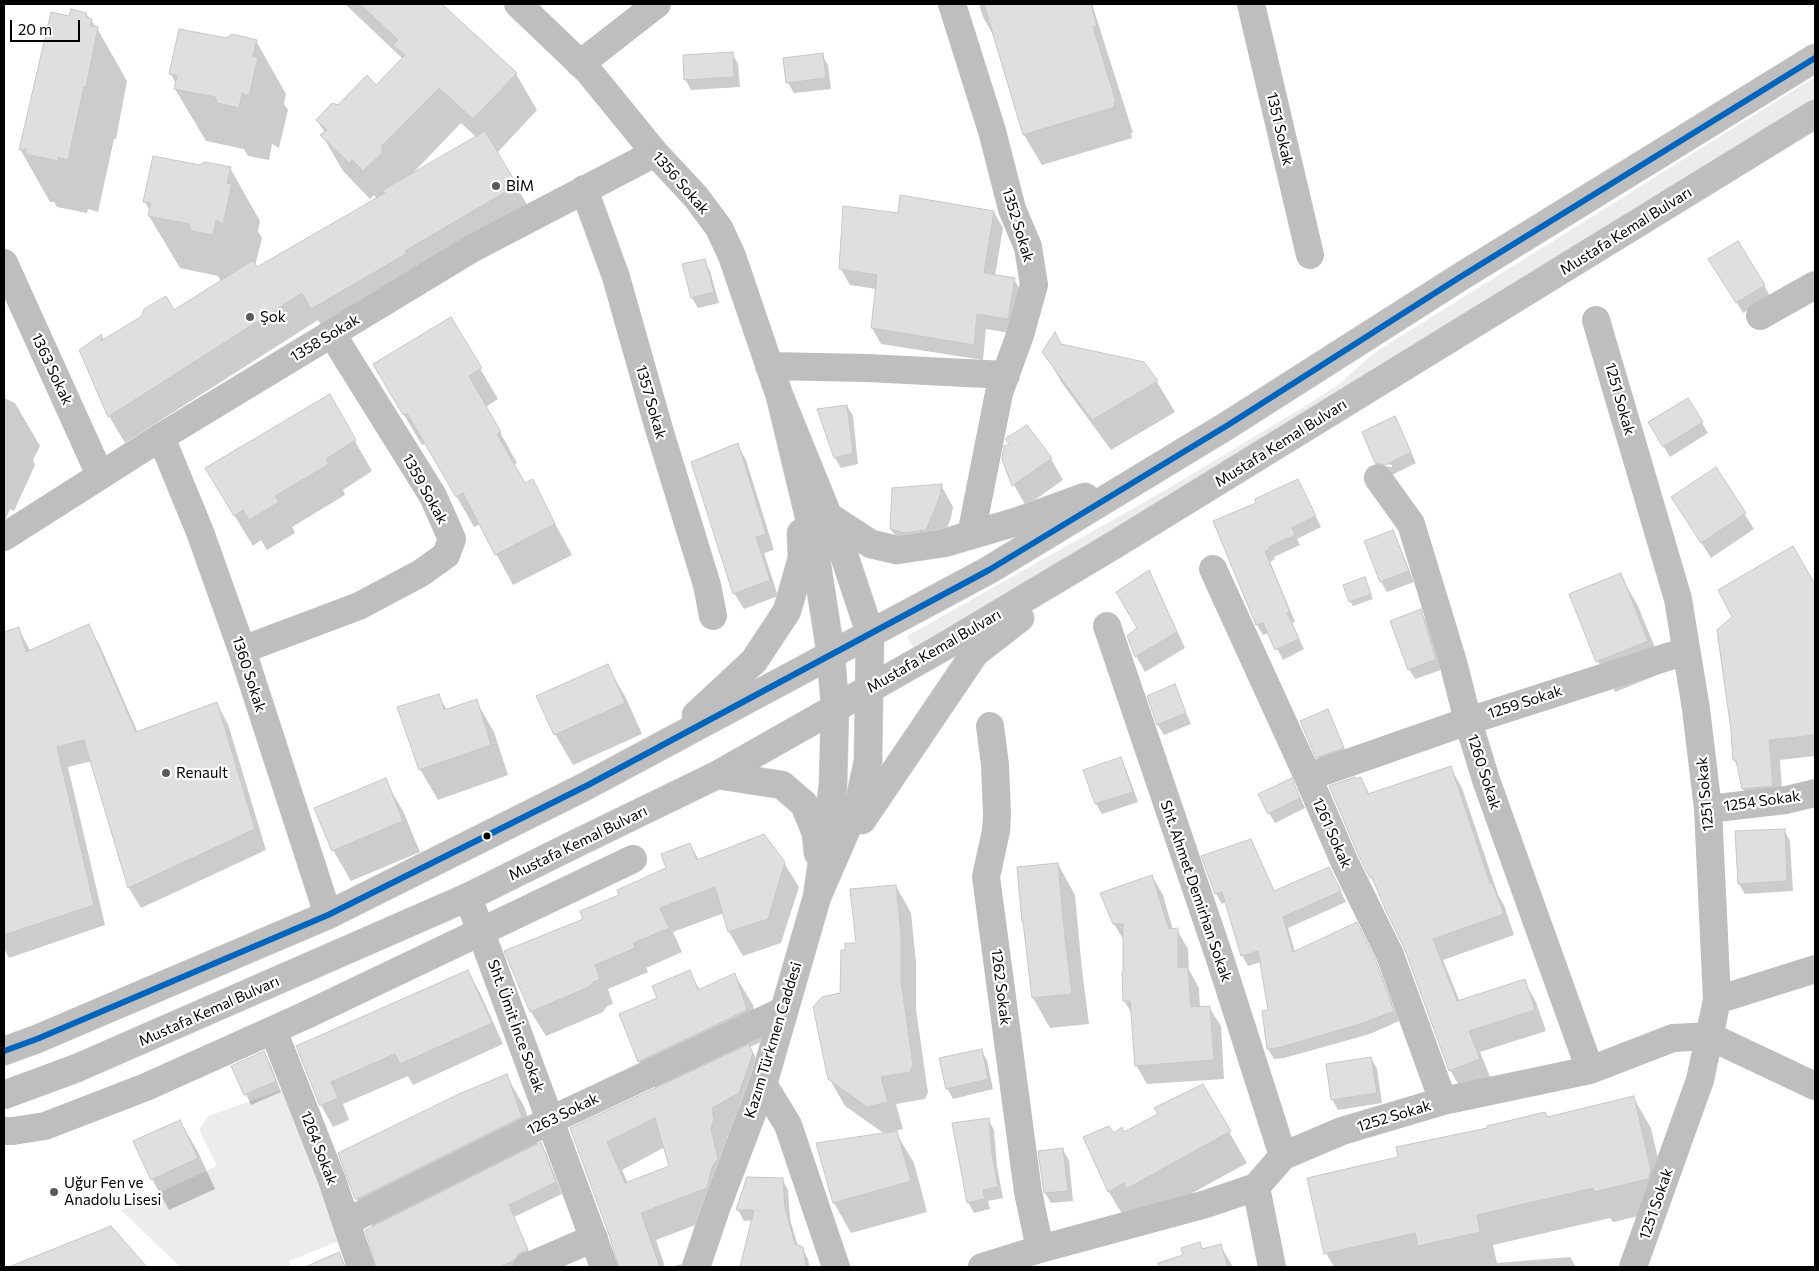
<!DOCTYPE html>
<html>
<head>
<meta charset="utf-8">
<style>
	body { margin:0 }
	#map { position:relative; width:1819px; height:1271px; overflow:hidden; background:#fff; font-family:Commissioner,sans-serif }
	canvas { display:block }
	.frame { position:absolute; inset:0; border:5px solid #000; pointer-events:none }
	.scale { position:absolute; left:10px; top:20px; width:70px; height:22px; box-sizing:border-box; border:2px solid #000; border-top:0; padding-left:6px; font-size:15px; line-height:18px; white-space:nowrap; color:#000; -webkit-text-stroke:4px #fff; paint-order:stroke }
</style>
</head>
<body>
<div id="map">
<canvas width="1819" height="1271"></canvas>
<div class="frame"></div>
<div class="scale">20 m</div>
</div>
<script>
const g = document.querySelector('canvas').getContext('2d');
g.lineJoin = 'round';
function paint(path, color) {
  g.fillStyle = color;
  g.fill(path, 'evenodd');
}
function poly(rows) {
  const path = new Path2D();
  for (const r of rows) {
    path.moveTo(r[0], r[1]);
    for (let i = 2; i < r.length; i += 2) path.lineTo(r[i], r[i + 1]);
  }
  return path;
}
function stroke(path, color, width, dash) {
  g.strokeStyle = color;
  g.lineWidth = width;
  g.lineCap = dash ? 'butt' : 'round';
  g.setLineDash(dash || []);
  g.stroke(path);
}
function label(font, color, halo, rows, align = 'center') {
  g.font = font + ' Commissioner,sans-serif';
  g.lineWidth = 4.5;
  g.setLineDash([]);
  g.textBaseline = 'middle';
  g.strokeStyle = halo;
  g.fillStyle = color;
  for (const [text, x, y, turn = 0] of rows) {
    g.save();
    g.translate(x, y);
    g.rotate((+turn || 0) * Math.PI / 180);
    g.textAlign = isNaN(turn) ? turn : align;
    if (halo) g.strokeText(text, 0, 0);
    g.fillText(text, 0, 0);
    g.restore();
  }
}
paint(poly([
	[1815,77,1815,101,1431,339,914,650,907,636,1169,488,1315,400,1339,384,1374,353],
	[287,1088,341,1240,289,1261,291,1267,180,1267,121,1210,217,1166,199,1130,208,1116]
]), '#ececec');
paint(poly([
	[345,4,441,4,516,74,537,110,497,153,532,213,328,336,318,320,125,443,109,416,81,351,101,335,104,340,174,312,221,281,218,276,180,268,149,216,150,211,145,202,200,167,230,168,260,221,258,231,262,238,255,266,257,269,377,199,374,195,370,199,343,171,322,135,325,133,317,120,339,107,376,86,403,59],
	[461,123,476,137,411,175],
	[979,4,1092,4,1133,133,1131,133,1132,138,1042,165,1024,135,995,38,983,17],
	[86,14,97,28,127,81,116,139,114,139,98,212,88,209,87,213,57,207,54,202,50,202,20,149,70,17],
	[226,39,256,41,286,94,284,104,288,110,279,148,272,144,269,160,248,156,244,149,206,141,175,89,176,84,171,74],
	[732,53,738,64,740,87,691,90,685,79],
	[822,55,828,65,831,89,794,93,788,83],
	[994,212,1003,228,995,276,1014,279,1023,295,1016,334,986,329,983,360,881,344,872,328,876,289,850,285,841,269,899,214],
	[704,260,710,271,719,303,698,308,692,298],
	[1716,270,1764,285,1770,296,1743,313],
	[451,319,498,399,486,407,517,463,513,465,525,484,532,481,572,555,513,585,480,524,474,527,426,443,422,445,392,395],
	[1061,345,1143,363,1157,382,1175,412,1111,450,1062,383,1044,352],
	[329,396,372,471,343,490,345,495,292,527,295,533,267,550,261,540,253,546,225,500],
	[4,398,15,403,40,446,33,460,35,465,14,511,10,509,4,523],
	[1688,399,1708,433,1670,457,1649,423],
	[847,406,853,416,858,464,841,468,835,458],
	[1395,417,1416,463,1392,475,1377,465,1392,467,1392,465,1376,462],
	[1027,427,1051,459,1063,480,1026,506,1014,485,1003,459,1010,445],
	[737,444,746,460,774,550,764,553,778,596,744,609,734,593],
	[1716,469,1754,529,1711,558,1673,498],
	[1298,480,1321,527,1297,539,1300,545,1274,557,1275,559,1270,562,1295,622,1292,623,1304,649,1283,660,1269,633,1263,635,1257,625,1214,522,1258,503],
	[941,485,953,507,951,518,938,551,903,550,891,529],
	[1392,531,1398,542,1414,582,1387,592,1381,582,1365,542],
	[1793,548,1815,586,1815,756,1780,760,1783,806,1755,809,1743,789,1740,770,1734,760,1734,618],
	[1148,572,1157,588,1185,648,1145,672,1136,656,1138,629],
	[1620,575,1638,606,1665,672,1615,692,1598,661,1571,595],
	[1367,583,1373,599,1353,606,1350,601],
	[1420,611,1426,621,1441,670,1415,679,1409,669],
	[88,625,100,646,138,733,217,704,228,724,266,850,141,908,129,888,92,761,68,767,105,925,9,958,4,948,4,633,18,628,31,652],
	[607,666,625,696,642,734,573,765,555,734],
	[1174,686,1191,724,1164,735,1158,725,1149,696],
	[438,695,447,710,476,701,494,732,508,775,438,800,420,769],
	[1327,711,1333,721,1349,759,1323,767,1317,757],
	[1120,759,1126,769,1138,802,1102,814,1096,804,1085,771],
	[1450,767,1462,788,1498,895,1504,905,1514,935,1443,960,1460,1002,1524,981,1536,1002,1546,1031,1480,1052,1491,1079,1462,1091,1450,1070,1405,948,1371,877,1356,780,1360,778,1370,795],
	[385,780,403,811,420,852,351,881,333,850],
	[1297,790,1305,808,1275,823,1269,813],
	[1784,830,1790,841,1793,891,1745,894,1739,884],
	[1250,840,1275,892,1329,868,1346,902,1288,928,1295,952,1362,934,1381,973,1399,1021,1370,1034,1284,1058,1274,1059,1268,1049,1270,1011,1261,962,1248,966,1242,955,1226,902,1222,904,1216,894],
	[690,845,699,860,784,863,799,887,781,943,743,956,729,932,724,913,673,932,682,952,646,968,648,972,608,989,613,1004,607,1006,603,1012,546,1036,531,1012,506,951,585,920,621,896,668,868],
	[1058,864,1075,895,1082,970,1089,1024,1050,1028,1033,998],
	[1152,876,1163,895,1173,930,1177,930,1188,949,1189,970,1199,988,1200,1008,1209,1007,1221,1026,1224,1079,1147,1084,1136,1065,1133,1015,1124,1001,1124,941,1114,924],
	[896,886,911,913,916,962,916,1009,928,1093,925,1099,896,1104,903,1129,895,1131,914,1163,927,1212,851,1233,834,1203,885,1134,845,1106,829,1078,846,952,857,944],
	[468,972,480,993,503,1044,413,1085,408,1076,343,1104,349,1120,333,1127,321,1105,298,1046],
	[689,972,700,990,735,975,753,1005,763,1041,750,1047,764,1073,754,1120,727,1136,729,1147,722,1215,656,1240,665,1267,620,1267,620,1261,571,1129,656,1089,639,1061,658,999],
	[665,1147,671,1167,628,1183,622,1170],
	[981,1050,987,1060,993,1089,953,1099,947,1088],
	[264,1053,270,1063,281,1092,251,1105,233,1067],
	[1371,1058,1377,1069,1382,1103,1338,1110,1332,1099],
	[506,1075,524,1106,538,1145,541,1144,547,1155,562,1194,514,1217,533,1261,524,1267,377,1267,373,1228,356,1198],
	[1202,1085,1247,1163,1145,1219,1127,1222,1109,1192,1084,1138,1124,1133,1160,1115],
	[1633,1097,1651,1128,1668,1202,1665,1210,1613,1222,1610,1218,1493,1245,1497,1263,1570,1257,1576,1267,1424,1267,1424,1266,1417,1267,1334,1267,1326,1253,1400,1158,1488,1129,1545,1113,1548,1118],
	[988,1119,994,1130,997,1166,1003,1198,988,1201,990,1209,974,1213,968,1202],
	[180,1121,198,1152,215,1189,169,1210,152,1179],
	[1062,1149,1069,1160,1073,1201,1051,1203,1045,1193],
	[747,1179,782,1179,788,1190,790,1219,798,1247,802,1248,808,1259,810,1267,741,1267,752,1220,744,1221,738,1210],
	[110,1228,146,1267,33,1267,31,1260],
	[1200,1244,1203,1250,1220,1245,1233,1267,1188,1267,1183,1249],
	[339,1253,346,1267,308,1267],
	[681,1264,683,1267,671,1267]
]), '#0003');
const building = poly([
	[360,4,442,4,517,73,473,119,439,88,382,146,382,153,363,171,352,160,349,163,320,135,327,130,316,120,332,103,338,105,367,75,376,85,405,55,393,45,398,40,360,4],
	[984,4,1091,4,1097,26,1093,27,1116,102,1114,103,1115,107,1023,135,984,4],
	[71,9,86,13,87,18,92,19,90,26,98,27,86,87,84,87,68,160,58,157,58,161,25,154,26,149,19,150,51,12,69,16,71,9],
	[179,29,226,38,232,34,257,40,253,56,258,57,249,96,242,93,239,108,217,103,215,97,174,89,177,76,169,74,179,29],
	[733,52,734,77,684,80,683,55,733,52],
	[823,53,826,78,786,83,783,58,823,53],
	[485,131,517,185,405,251,406,254,311,309,302,293,108,417,79,350,102,334,101,341,142,316,144,309,166,296,174,310,253,260,257,267,385,193,383,190,485,131],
	[153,156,200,165,205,162,231,167,227,183,232,184,223,224,216,220,213,235,191,231,189,224,148,216,151,203,143,202,153,156],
	[900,195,994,211,984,273,1015,278,1008,319,977,314,974,345,871,328,877,275,839,269,843,206,898,213,900,195],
	[1738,241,1765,285,1736,303,1708,259,1738,241],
	[705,259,714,292,691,298,682,264,705,259],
	[451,317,482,368,469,376,501,432,497,434,525,483,533,479,555,524,495,555,463,493,456,497,407,413,403,415,373,364,451,317],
	[1055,332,1061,344,1144,362,1158,381,1092,420,1042,352,1055,332],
	[330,394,356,440,326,459,329,464,275,496,279,502,249,520,243,510,234,516,205,468,330,394],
	[1688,398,1703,422,1663,447,1648,422,1688,398],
	[847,405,853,453,834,458,817,409,847,405],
	[1395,416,1411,452,1386,465,1375,463,1362,432,1395,416],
	[1027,425,1052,458,1012,486,1002,459,1004,446,1009,444,1006,440,1006,438,1027,425],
	[738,443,766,534,756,537,770,580,733,594,691,462,738,443],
	[1716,467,1746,513,1701,543,1671,497,1716,467],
	[1298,479,1316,516,1292,528,1295,535,1269,547,1270,549,1265,551,1290,612,1287,613,1299,639,1275,650,1263,623,1256,625,1213,521,1256,503,1255,499,1298,479],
	[942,484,940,496,926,530,905,533,890,529,892,488,942,484],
	[1393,530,1409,571,1380,582,1364,541,1393,530],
	[1793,546,1815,584,1815,735,1769,740,1773,786,1742,789,1736,760,1733,760,1731,730,1717,630,1732,617,1718,590,1793,546],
	[1149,570,1177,632,1135,657,1127,636,1137,628,1116,592,1149,570],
	[1621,573,1648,641,1596,662,1569,594,1621,573],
	[1365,577,1371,594,1349,602,1343,585,1365,577],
	[1421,609,1436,659,1408,670,1390,621,1421,609],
	[89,624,136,732,217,702,255,829,128,888,84,740,57,747,94,905,4,935,4,632,19,627,26,652,89,624],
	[608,664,625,703,554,735,536,696,608,664],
	[1175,684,1186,713,1157,725,1147,696,1175,684],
	[439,694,444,710,477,699,491,745,419,770,397,707,439,694],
	[1328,709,1344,748,1316,758,1300,721,1328,709],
	[1121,757,1133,792,1095,804,1083,770,1121,757],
	[1451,766,1490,883,1492,883,1504,914,1433,939,1457,1001,1525,979,1535,1010,1469,1031,1480,1059,1449,1071,1405,950,1385,909,1372,877,1370,878,1358,854,1329,786,1355,777,1356,779,1361,777,1368,794,1451,766],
	[386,778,403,821,332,851,314,808,386,778],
	[1292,778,1300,798,1268,814,1258,794,1292,778],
	[1785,829,1787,881,1738,884,1735,831,1785,829],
	[764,834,785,862,768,919,728,932,715,887,660,908,669,928,633,943,635,948,595,965,600,979,593,982,589,987,530,1012,504,951,583,919,580,911,619,895,617,890,666,868,661,854,690,843,697,860,764,834],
	[1251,839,1274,891,1329,867,1341,891,1283,917,1293,952,1357,922,1376,961,1394,1011,1363,1023,1278,1048,1267,1049,1262,1011,1268,1010,1258,951,1241,956,1222,892,1215,894,1201,856,1251,839],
	[1058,863,1065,938,1072,994,1032,998,1023,922,1022,922,1017,867,1058,863],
	[1152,875,1169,929,1178,928,1178,968,1188,967,1191,1007,1210,1006,1214,1060,1135,1066,1130,1001,1123,1001,1122,972,1123,972,1123,924,1113,924,1100,893,1152,875],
	[896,885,901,933,901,981,913,1065,910,1072,881,1077,888,1102,867,1107,828,1079,813,1007,822,997,840,993,841,950,845,950,845,943,856,943,850,889,896,885],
	[468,970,492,1023,400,1064,395,1054,331,1082,338,1098,320,1106,296,1046,468,970],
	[690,970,698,990,735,973,747,1010,638,1062,619,1014,657,998,652,986,690,970],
	[749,1044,753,1054,739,1093,712,1108,714,1119,711,1129,718,1159,712,1167,707,1188,641,1213,660,1267,619,1267,608,1232,570,1128,749,1044],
	[655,1118,669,1166,625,1183,607,1142,655,1118],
	[982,1049,988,1079,946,1089,939,1058,982,1049],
	[264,1051,276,1081,244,1095,231,1066,264,1051],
	[1371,1057,1377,1093,1331,1100,1326,1064,1371,1057],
	[507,1074,522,1117,357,1199,355,1199,338,1153,459,1094,507,1074],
	[1203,1084,1231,1131,1126,1189,1124,1183,1108,1192,1083,1137,1109,1126,1114,1133,1122,1127,1124,1132,1158,1114,1154,1108,1203,1084],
	[1634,1096,1651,1170,1648,1179,1594,1192,1593,1188,1477,1215,1480,1232,1418,1246,1415,1233,1324,1254,1307,1178,1398,1157,1396,1147,1487,1128,1487,1126,1545,1112,1547,1117,1634,1096],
	[989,1118,992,1154,998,1187,983,1190,985,1199,967,1203,952,1123,989,1118],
	[180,1120,198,1158,151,1180,133,1141,180,1120],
	[897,1131,911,1181,833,1203,816,1143,897,1131],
	[541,1142,556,1182,509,1205,528,1250,520,1253,513,1261,499,1267,376,1267,365,1230,541,1142],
	[1063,1148,1068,1191,1044,1193,1038,1151,1063,1148],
	[747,1177,783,1178,785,1207,795,1244,803,1247,806,1267,740,1267,754,1210,736,1210,747,1177],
	[111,1226,147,1267,11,1267,11,1266,111,1226],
	[1200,1242,1202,1249,1221,1244,1228,1267,1159,1267,1158,1263,1183,1255,1181,1248,1200,1242],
	[339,1252,345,1267,305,1267,339,1252]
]);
paint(building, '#dfdfdf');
stroke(building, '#c7c7c7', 1);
const major = poly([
	[696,1267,716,1208,763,1084,817,897]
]);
const highway = poly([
	[781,400,844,555,870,633,868,761,860,798,817,897,833,785,835,707,831,655,810,521,781,400],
	[828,516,871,544,897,550,944,543,1019,521,1085,497],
	[696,715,754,661,787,611,802,558,801,533],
	[717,775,782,785,804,804,816,833,818,853],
	[862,820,975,653,1020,618],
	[4,1051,37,1039,328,915,588,785,989,570,1228,425,1457,279,1815,58],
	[4,1095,77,1068,468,897,577,843,717,775,938,650,1114,545,1815,114]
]);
stroke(major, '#dbdbdb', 29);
stroke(highway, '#dbdbdb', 29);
stroke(poly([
	[518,4,589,72,655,153,696,197,719,228,732,256,781,400],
	[952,4,992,131,1012,209,1028,247,1034,285,1020,335,999,393,971,535],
	[1251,4,1310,255],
	[580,64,657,4],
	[584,189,616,277,659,429,707,585,713,616],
	[4,263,100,475],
	[1760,316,1815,285],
	[1596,320,1678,599,1696,709,1708,809,1717,1000,1700,1080,1633,1267],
	[769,366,867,368,1006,375],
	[161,437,200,532,242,650,328,915],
	[1378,478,1411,524,1453,662,1468,721,1486,780,1590,1070],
	[4,537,161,437,473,248,655,153],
	[1213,569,1308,777,1344,861,1390,955,1443,1101],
	[1107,626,1221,962,1283,1156],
	[242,650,359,606,421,573,446,555,452,539,433,496,332,334],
	[990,726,995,765,997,815,996,831,986,877,1028,1192,1040,1249],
	[1308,777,1468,721,1686,651],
	[1708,809,1786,800,1815,793],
	[468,897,604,1267],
	[1717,1000,1815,969],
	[273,1030,332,1180,361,1267],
	[763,1084,788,1125,836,1267],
	[4,1131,13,1131,45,1126,146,1087,304,1016,633,859],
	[1256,1187,1272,1267],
	[346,1222,551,1120,783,1011],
	[527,1267,594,1238],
	[982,1267,1040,1249,1206,1204,1256,1187,1283,1156,1342,1131,1443,1101,1590,1070,1673,1038,1709,1036,1815,1086]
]), '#bebebe', 28);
stroke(major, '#bebebe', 28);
stroke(highway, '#bebebe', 28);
stroke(poly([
	[4,1051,37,1039,328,915,588,785,989,570,1228,425,1457,279,1815,58]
]), '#0065bd', 6);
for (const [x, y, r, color] of [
	[496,186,5,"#595959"],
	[250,317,5,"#595959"],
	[166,773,5,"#595959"],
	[487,836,4.5,"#000"],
	[54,1192,5,"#595959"]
]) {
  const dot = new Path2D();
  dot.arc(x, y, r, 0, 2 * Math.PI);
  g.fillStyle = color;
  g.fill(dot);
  stroke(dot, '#fff', 2);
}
label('15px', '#000', '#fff', [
	["1351 Sokak",1280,129,77],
	["1356 Sokak",681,183,49],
	["1352 Sokak",1018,225,73],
	["Mustafa Kemal Bulvarı",1626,231,-32],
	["1358 Sokak",325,338,-31],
	["1363 Sokak",52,369,65],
	["1251 Sokak",1620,399,74],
	["1357 Sokak",651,402,74],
	["Mustafa Kemal Bulvarı",1281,443,-32],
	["1359 Sokak",425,489,61],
	["Mustafa Kemal Bulvarı",934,651,-30],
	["1360 Sokak",249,674,72],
	["1259 Sokak",1525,702,-18],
	["1260 Sokak",1484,772,72],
	["1251 Sokak",1705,794,-95],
	["1254 Sokak",1762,801,-8],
	["1261 Sokak",1332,833,66],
	["Mustafa Kemal Bulvarı",578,843,-26],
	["Sht. Ahmet Demirhan Sokak",1196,891,71],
	["1262 Sokak",1001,987,83],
	["Mustafa Kemal Bulvarı",209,1011,-24],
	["Sht. Ümit İnce Sokak",516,1026,70],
	["Kazım Türkmen Caddesi",773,1040,-73],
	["1263 Sokak",563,1114,-26],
	["1252 Sokak",1394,1116,-17],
	["1264 Sokak",319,1148,69],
	["1251 Sokak",1656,1204,-71]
]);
label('15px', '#000', '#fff', [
	["BİM",506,186],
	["Şok",260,317],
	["Renault",176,773],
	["Uğur Fen ve",64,1183],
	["Anadolu Lisesi",64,1200]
], 'left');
</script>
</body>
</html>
